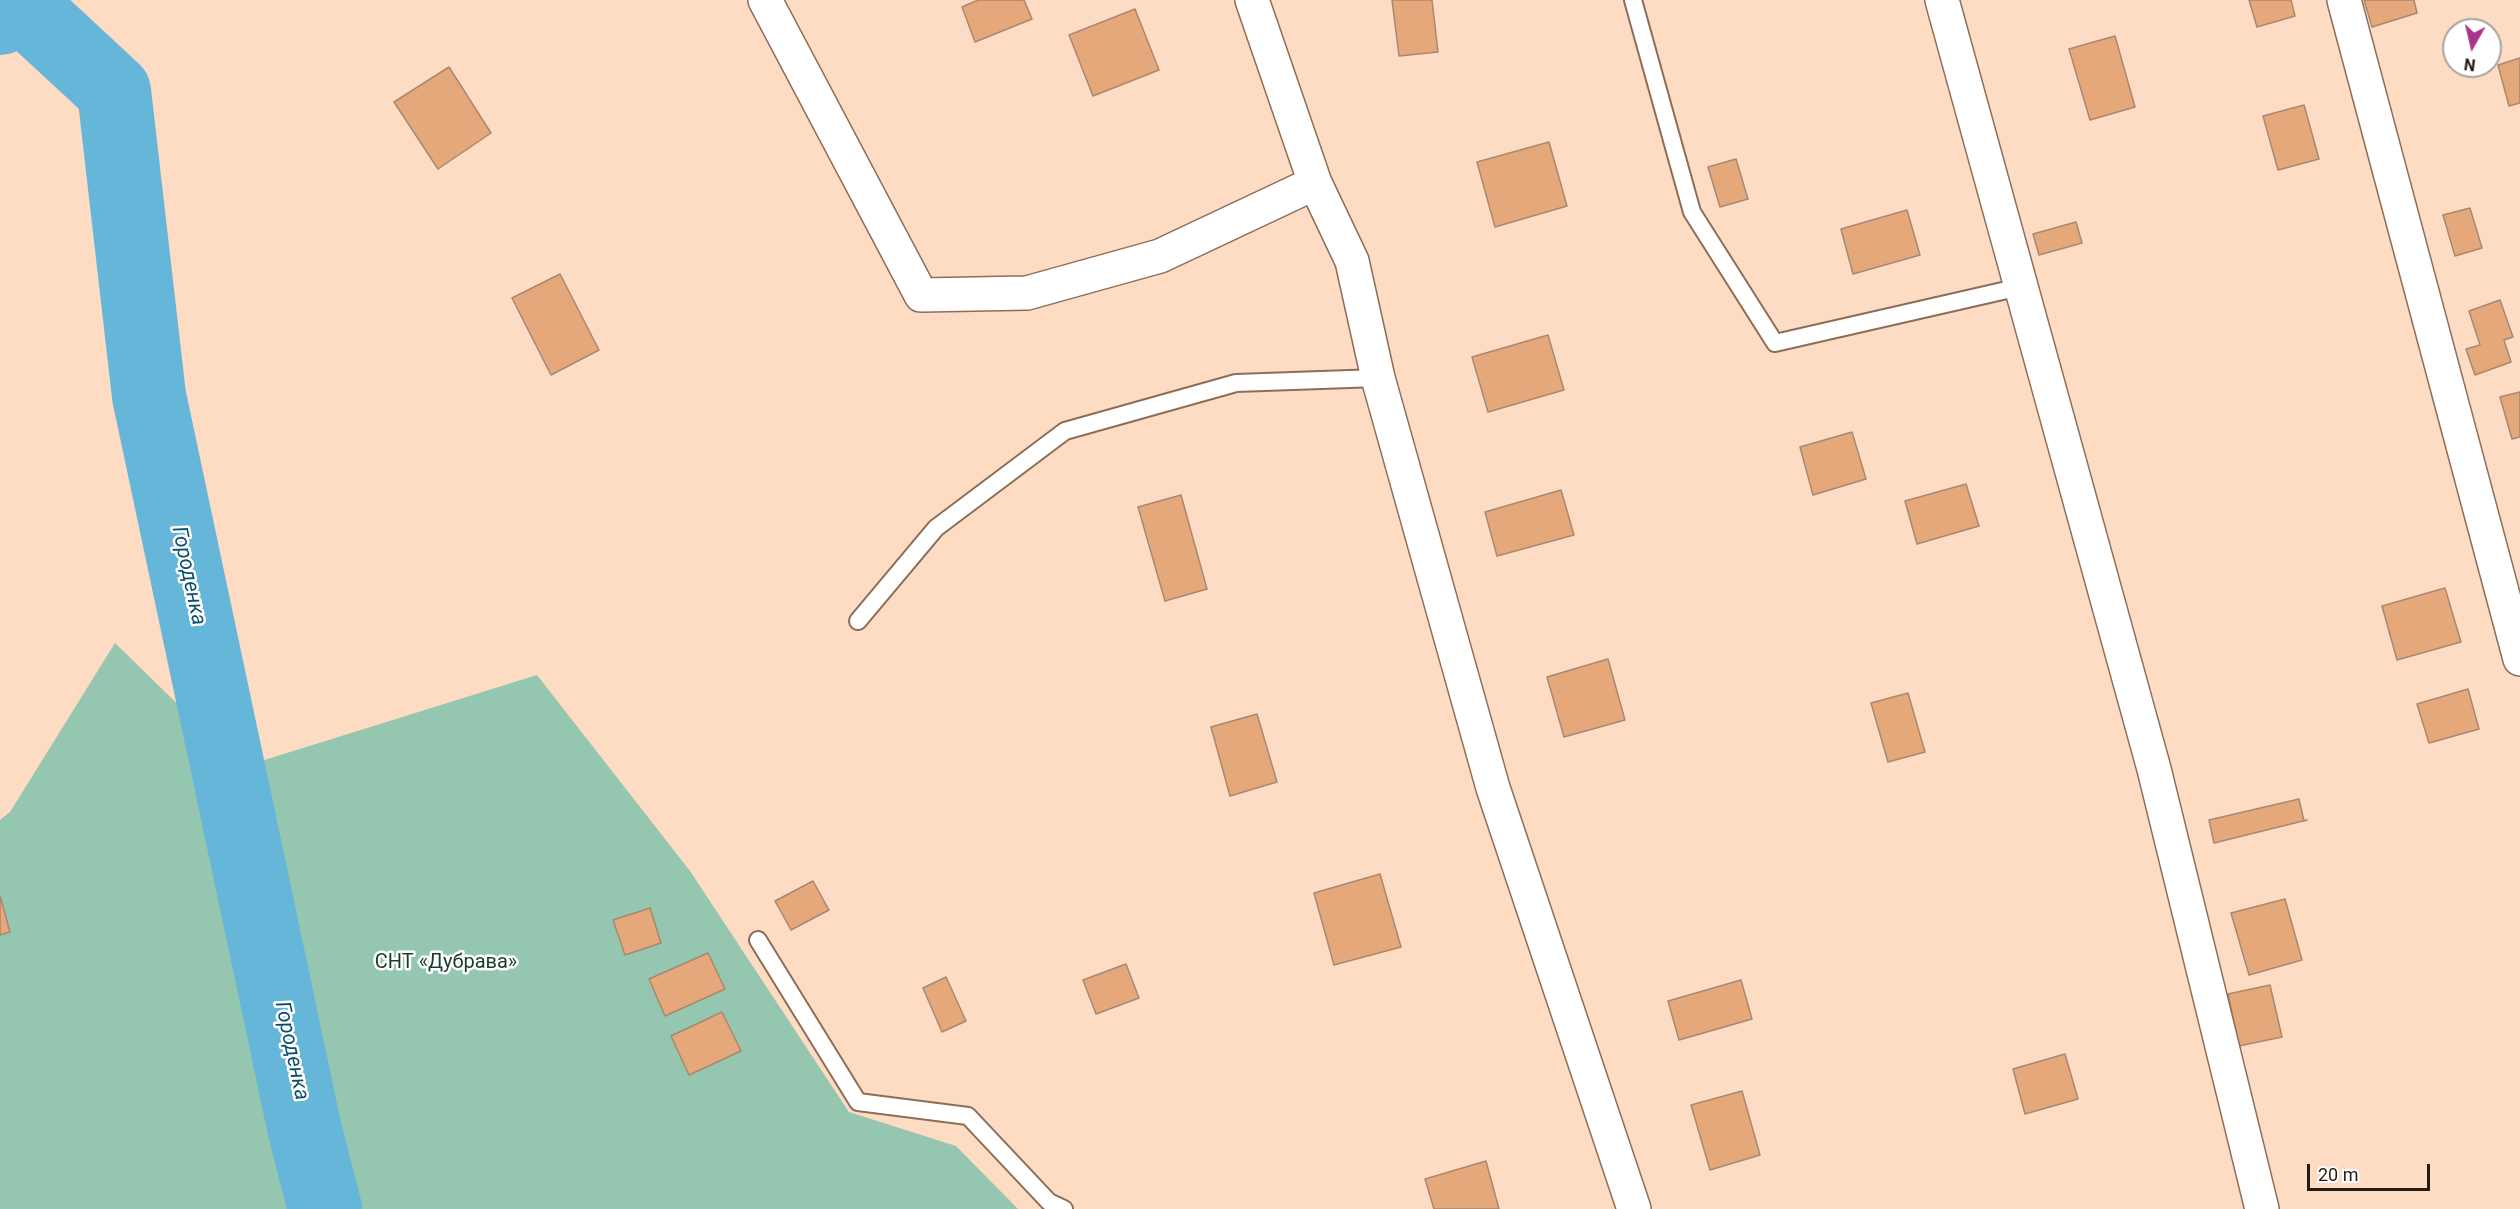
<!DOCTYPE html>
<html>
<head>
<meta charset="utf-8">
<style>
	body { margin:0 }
	#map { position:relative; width:2520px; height:1209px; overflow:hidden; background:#fedbc3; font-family:Roboto,sans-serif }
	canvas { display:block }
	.north { position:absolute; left:2442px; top:18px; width:60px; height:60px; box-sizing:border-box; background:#fff; border:2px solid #a8a3a0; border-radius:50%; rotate:188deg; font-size:16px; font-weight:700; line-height:24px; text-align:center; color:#261a12 }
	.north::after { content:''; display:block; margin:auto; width:21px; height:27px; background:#aa348b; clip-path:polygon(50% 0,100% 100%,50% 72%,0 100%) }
	.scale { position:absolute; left:2307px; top:1164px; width:123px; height:27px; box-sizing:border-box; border:3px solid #261a12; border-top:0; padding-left:8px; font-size:18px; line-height:21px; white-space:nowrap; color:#261a12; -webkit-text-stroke:4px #fff; paint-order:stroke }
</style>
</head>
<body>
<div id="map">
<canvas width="2520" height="1209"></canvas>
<div class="north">N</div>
<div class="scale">20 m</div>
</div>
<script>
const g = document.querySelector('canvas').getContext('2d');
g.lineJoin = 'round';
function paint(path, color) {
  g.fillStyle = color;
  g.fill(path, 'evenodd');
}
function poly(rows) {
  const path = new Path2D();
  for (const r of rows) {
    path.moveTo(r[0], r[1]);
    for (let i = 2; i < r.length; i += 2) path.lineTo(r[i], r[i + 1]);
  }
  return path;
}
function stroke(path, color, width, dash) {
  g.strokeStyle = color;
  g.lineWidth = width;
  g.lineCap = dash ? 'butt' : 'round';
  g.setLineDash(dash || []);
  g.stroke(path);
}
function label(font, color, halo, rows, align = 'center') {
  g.font = font + ' Roboto,sans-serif';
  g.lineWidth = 5;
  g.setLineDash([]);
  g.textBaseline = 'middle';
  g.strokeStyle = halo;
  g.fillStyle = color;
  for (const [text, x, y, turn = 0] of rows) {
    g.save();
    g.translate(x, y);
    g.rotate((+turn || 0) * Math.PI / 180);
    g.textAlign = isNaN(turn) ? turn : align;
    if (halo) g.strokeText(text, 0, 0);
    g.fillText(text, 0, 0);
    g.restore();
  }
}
paint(poly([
	[115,643,242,767,537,675,690,871,849,1112,956,1146,1018,1209,0,1209,0,820,10,812]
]), '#95c6af');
stroke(poly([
	[0,18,17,1,114,91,149,396,305,1131,325,1209]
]), '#65b6d8', 74);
const building = poly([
	[978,0,1024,0,1032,19,975,42,962,7,978,0],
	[1392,0,1432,0,1438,52,1399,56,1392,0],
	[2249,0,2291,0,2295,16,2257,27,2249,0],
	[2364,0,2414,0,2417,13,2372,27,2364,0],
	[1135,9,1159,70,1093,96,1069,35,1135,9],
	[2115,36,2135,107,2090,120,2069,49,2115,36],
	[2520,58,2520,103,2509,106,2498,65,2520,58],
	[449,67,491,133,438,169,394,102,449,67],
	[2304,105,2319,159,2278,170,2263,116,2304,105],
	[1549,142,1567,206,1495,227,1477,162,1549,142],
	[1736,159,1748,199,1720,207,1708,167,1736,159],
	[2470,208,2482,248,2455,256,2443,215,2470,208],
	[1907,210,1920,255,1853,274,1841,229,1907,210],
	[2076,222,2082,243,2039,255,2033,234,2076,222],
	[560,274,599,350,551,375,512,298,560,274],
	[2500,300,2513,337,2504,340,2511,362,2475,375,2466,349,2480,345,2469,311,2500,300],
	[1548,335,1564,390,1488,412,1472,357,1548,335],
	[2520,392,2520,437,2512,439,2500,397,2520,392],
	[1852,432,1866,479,1813,495,1800,447,1852,432],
	[1966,484,1979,526,1917,544,1905,501,1966,484],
	[1561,490,1574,535,1497,556,1485,512,1561,490],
	[1181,495,1207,589,1165,601,1138,507,1181,495],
	[2445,588,2461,642,2397,660,2382,606,2445,588],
	[1608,659,1625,720,1564,737,1547,677,1608,659],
	[2468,689,2479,729,2429,743,2417,704,2468,689],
	[1908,693,1925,752,1888,762,1871,703,1908,693],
	[1257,714,1277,782,1230,796,1211,727,1257,714],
	[2299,799,2304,821,2307,820,2214,843,2209,820,2299,799],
	[1380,874,1401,947,1334,965,1314,893,1380,874],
	[813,881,829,910,791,930,775,901,813,881],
	[0,896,10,932,0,935,0,896],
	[2285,899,2302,960,2249,975,2231,913,2285,899],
	[650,908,661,943,625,955,613,920,650,908],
	[708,953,725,989,665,1016,649,979,708,953],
	[1126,964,1139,998,1096,1014,1083,980,1126,964],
	[946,977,966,1021,942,1032,923,988,946,977],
	[1741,980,1752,1019,1679,1040,1668,1001,1741,980],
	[2270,985,2282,1037,2239,1046,2228,994,2270,985],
	[722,1012,741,1051,689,1075,671,1036,722,1012],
	[2065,1054,2078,1099,2025,1114,2013,1069,2065,1054],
	[1742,1091,1760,1155,1710,1170,1691,1105,1742,1091],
	[1486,1161,1499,1209,1434,1209,1425,1179,1486,1161]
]);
paint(building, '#e5a87b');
stroke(building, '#a88872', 1.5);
const service = poly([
	[1633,0,1692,212,1775,343,2020,287],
	[858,621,936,528,1065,431,1236,383,1378,378],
	[758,940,858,1102,968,1116,1049,1202,1064,1209]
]);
const minor = poly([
	[765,0,921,295,1027,293,1160,256,1315,183],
	[1252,0,1315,183,1352,261,1378,378,1493,788,1634,1209],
	[1942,0,2154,769,2262,1209],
	[2344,0,2520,659]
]);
stroke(service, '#8c6e58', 20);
stroke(minor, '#8c6e58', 36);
stroke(service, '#fff', 16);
stroke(minor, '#fff', 33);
label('20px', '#183c2d', '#fff', [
	["СНТ «Дубрава»",446,963]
]);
label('italic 21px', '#0c5068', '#fff', [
	["Городенка",188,576,78],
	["Городенка",291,1051,78]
]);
</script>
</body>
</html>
